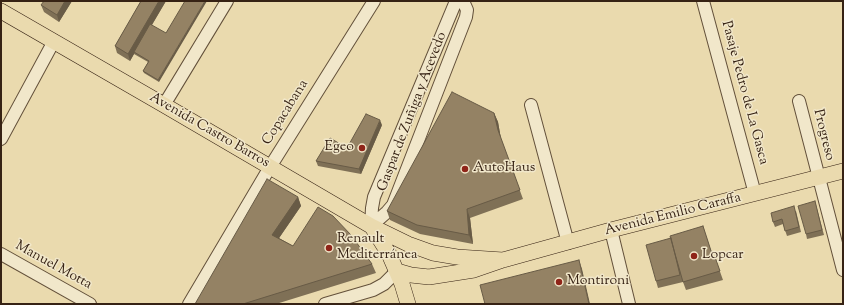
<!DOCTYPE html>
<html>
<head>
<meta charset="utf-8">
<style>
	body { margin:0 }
	#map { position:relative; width:844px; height:305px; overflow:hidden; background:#eadaae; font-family:"Sorts Mill Goudy",serif }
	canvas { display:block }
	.frame { position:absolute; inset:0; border:2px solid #362214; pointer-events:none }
</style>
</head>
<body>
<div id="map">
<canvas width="844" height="305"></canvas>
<div class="frame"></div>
</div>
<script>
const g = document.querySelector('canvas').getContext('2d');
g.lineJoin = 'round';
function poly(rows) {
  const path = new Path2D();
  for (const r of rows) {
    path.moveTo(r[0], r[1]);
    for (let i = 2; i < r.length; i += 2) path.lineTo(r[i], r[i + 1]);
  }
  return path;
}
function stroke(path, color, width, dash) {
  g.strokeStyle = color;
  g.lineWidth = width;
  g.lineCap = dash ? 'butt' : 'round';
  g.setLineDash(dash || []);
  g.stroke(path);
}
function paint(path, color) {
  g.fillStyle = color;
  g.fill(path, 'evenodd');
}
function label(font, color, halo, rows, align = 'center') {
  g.font = font + ' "Sorts Mill Goudy",serif';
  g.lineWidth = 3;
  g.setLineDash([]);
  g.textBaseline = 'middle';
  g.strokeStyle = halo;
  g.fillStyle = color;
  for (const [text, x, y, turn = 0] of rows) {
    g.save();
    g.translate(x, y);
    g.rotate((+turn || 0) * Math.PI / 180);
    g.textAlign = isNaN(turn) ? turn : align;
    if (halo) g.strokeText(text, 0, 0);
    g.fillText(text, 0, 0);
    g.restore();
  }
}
const minor = poly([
	[703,1,755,194],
	[799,101,843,270],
	[164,105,227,1],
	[531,105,568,243],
	[1,139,54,41],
	[371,226,387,212,393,205,466,17,467,10,463,1],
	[371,226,372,208,374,197,456,1],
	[611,230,629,304],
	[1,254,90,304],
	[189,304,270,167,374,1],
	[325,304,373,290,384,284,397,271]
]);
const major = poly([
	[1,11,164,105,371,226,408,244,433,253,457,257,503,260],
	[372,227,389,254,402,284,408,304],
	[397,271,411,275,429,277,474,270,503,260,611,230,843,171]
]);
stroke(minor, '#63503a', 14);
stroke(major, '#362214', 16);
stroke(minor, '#f1e7ca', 12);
stroke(major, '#eadaae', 15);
paint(poly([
	[72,1,59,22,44,12,41,5],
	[141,1,166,1,152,25,159,82,144,73,143,71,148,62,134,54,130,61,117,53,115,46],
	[494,113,498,122,501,139,523,199,470,218,473,244,420,234,390,220,387,211],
	[382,125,361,174,318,166,316,161,347,148],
	[298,197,301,206,279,238,293,246,372,264,376,273,276,304,195,304],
	[815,201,824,235,807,239,806,234],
	[796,211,801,232,787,236,783,224,775,227,773,222],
	[703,226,713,257,718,266,723,280,686,290,683,282,658,288,656,281,671,238]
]), '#7f7056');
paint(poly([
	[65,1,72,1,59,22,57,15],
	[159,1,166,1,135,53,134,52,134,54,130,61,128,54],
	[205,1,207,1,159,82,158,80],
	[494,113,498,122,501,139,498,130],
	[380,120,382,125,361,174,359,169],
	[298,197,301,206,275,244,272,235],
	[467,209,470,218,473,244,469,235],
	[579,260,582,269,590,304,589,304]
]), '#685b46');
const building = poly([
	[44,1,65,1,57,15,41,5,44,1],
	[141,1,159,1,128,54,115,46,141,1],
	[185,1,205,1,158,80,143,71,149,61,134,52,150,24,166,33,185,1],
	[452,92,494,113,498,130,520,190,467,209,469,235,417,225,387,211,452,92],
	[366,114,380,120,359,169,316,161,330,138,347,148,366,114],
	[267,179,298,197,272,235,293,246,318,207,333,216,351,235,372,264,243,304,195,304,267,179],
	[815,201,822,230,806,234,798,206,815,201],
	[794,206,799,227,785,231,782,219,773,222,771,213,794,206],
	[703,226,713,257,715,257,720,271,683,282,670,236,703,226],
	[671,238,680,275,656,281,646,245,671,238],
	[579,260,589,304,485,304,480,285,579,260]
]);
paint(building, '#948264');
stroke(building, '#685b46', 1);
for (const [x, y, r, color] of [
	[362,148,4,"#8f2418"],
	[465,169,4,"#8f2418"],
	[329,248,4,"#8f2418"],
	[694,256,4,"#8f2418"],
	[559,282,4,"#8f2418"]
]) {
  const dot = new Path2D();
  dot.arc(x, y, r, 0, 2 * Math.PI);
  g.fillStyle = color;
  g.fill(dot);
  stroke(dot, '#f1e7ca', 1.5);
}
label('14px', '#362214', '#f1e7ca', [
	["Pasaje Pedro de La Gasca",744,93,75],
	["Gaspar de Zuñiga y Acevedo",413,112,-69],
	["Copacabana",286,113,-58],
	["Avenida Castro Barros",209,131,30],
	["Progreso",823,135,76],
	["Avenida Emilio Caraffa",673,215,-14],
	["Manuel Motta",53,266,29]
]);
label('14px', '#362214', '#f1e7ca', [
	["Egeo",354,148,"right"],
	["AutoHaus",473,169],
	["Renault",337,240],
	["Mediterránea",337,256],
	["Lopcar",702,256],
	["Montironi",567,282]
], 'left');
</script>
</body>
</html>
